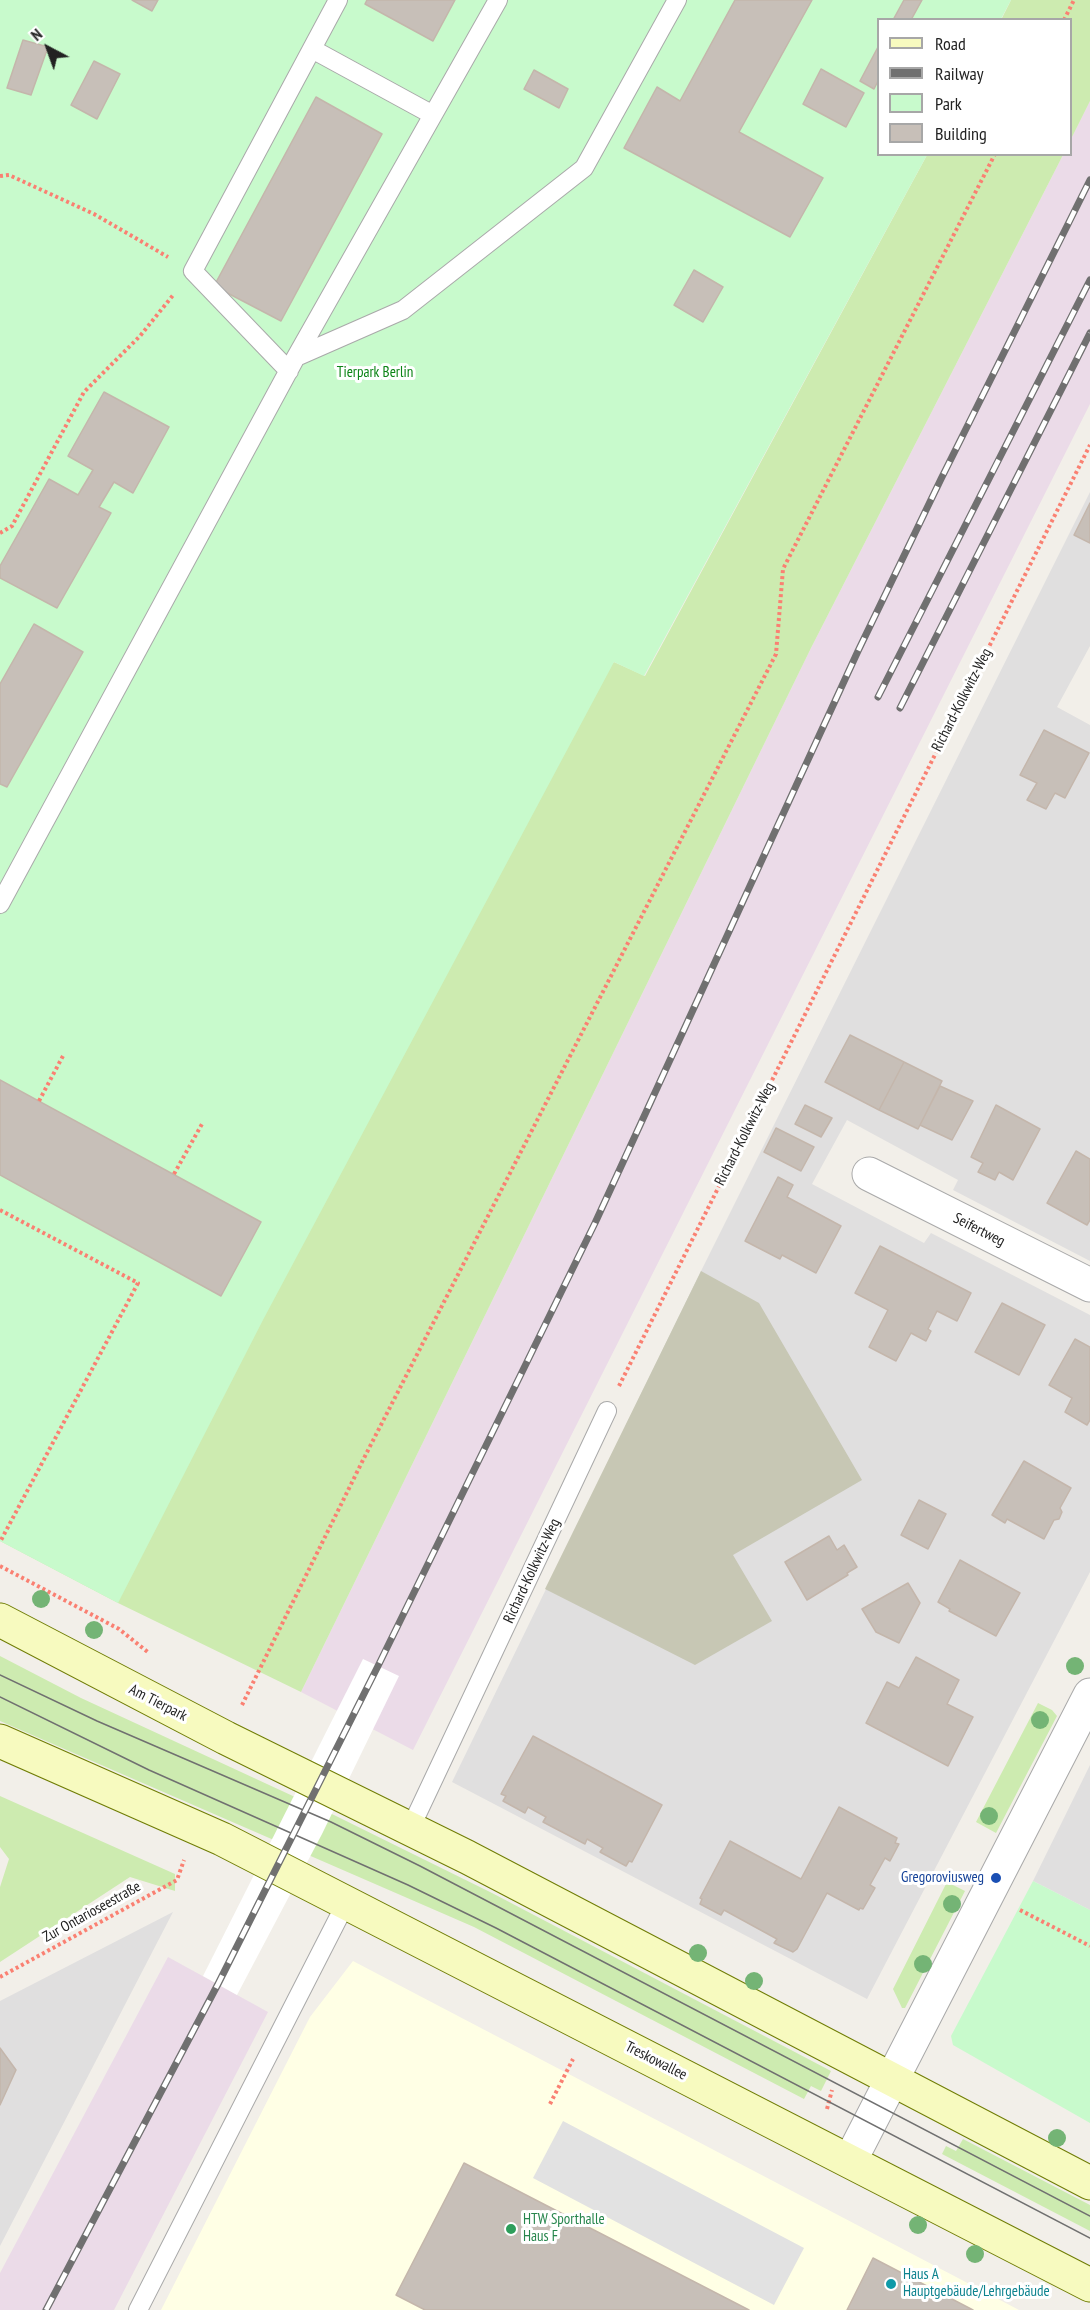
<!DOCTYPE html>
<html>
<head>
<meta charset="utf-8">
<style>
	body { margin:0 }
	#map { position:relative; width:1090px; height:2310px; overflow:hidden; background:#f2efe9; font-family:"PT Sans Narrow",sans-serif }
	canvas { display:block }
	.legend { position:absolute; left:877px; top:18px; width:195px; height:138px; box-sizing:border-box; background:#fff; border:2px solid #a7a7a7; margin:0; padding:8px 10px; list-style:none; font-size:18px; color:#222 }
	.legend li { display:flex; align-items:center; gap:12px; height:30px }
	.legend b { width:30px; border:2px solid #a7a7a7 }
	.north { position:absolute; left:18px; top:18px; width:60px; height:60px; -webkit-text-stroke:4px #fff; paint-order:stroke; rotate:319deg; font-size:16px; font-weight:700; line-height:24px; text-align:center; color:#222 }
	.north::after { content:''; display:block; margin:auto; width:21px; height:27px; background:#222; clip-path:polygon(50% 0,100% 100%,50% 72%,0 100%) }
</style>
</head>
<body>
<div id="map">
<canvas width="1090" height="2310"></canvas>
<ul class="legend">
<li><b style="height:8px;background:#f7fabf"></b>Road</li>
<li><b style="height:8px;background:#707070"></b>Railway</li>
<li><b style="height:16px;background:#c8facc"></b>Park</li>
<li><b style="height:16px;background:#c7bfb8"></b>Building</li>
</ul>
<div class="north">N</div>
</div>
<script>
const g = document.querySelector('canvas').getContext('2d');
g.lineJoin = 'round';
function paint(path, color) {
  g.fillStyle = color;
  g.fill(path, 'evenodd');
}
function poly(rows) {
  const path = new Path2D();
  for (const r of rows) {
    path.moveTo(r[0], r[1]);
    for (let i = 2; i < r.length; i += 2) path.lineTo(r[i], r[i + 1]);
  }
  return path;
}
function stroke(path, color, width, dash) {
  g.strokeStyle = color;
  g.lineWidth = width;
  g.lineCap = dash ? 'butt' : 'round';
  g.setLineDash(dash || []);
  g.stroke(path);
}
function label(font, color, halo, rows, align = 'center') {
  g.font = font + ' "PT Sans Narrow",sans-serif';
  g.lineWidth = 6;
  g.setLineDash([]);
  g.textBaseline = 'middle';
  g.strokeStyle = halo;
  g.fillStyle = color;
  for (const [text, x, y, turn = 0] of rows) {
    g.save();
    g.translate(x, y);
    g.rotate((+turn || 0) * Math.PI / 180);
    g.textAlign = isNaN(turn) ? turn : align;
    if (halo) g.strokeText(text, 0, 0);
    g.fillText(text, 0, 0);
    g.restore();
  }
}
paint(poly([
	[1090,492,1090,646,1057,707,1090,725,1090,1261,953,1190,958,1180,847,1120,812,1184,924,1243,931,1233,1090,1315,1090,1572,867,1999,452,1782,701,1271],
	[1090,1765,1090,1910,1033,1881],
	[173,1912,0,2246,0,2001]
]), '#e0dfdf');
paint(poly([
	[1090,101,1090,404,413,1750,301,1692,811,648,1063,155,1070,154,1071,139],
	[168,1957,268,2012,114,2310,0,2310,0,2273]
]), '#ebdbe8');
paint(poly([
	[353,1961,859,2226,1019,2310,161,2310,310,2017]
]), '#ffffe5');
paint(poly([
	[701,1271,759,1303,862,1480,733,1555,772,1621,695,1665,545,1589]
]), '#c7c7b4');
paint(poly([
	[1011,0,1090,0,1090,101,1071,139,1070,20,1001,20],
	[927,155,1063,155,811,648,301,1692,118,1603,0,1541,0,1175,614,662,645,676],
	[0,1656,81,1698,334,1815,492,1893,831,2071,821,2091,811,2086,804,2099,474,1927,0,1721],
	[1038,1703,1052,1710,1057,1716,996,1833,976,1822],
	[0,1796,175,1874,175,1891,130,1877,0,1962,0,1887,9,1859,0,1847],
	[947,1882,965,1891,905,2008,902,2008,893,1989],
	[963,2139,1090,2205,1090,2231,942,2154,946,2146,956,2151]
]), '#cdebb0');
paint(poly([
	[0,0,1011,0,1001,19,878,20,878,154,927,155,644,676,614,662,264,1318,118,1603,0,1541],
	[1033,1881,1090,1910,1090,2123,953,2045,951,2036]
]), '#c8facc');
paint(poly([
	[563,2121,804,2248,774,2305,533,2178]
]), '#e2e2e2');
paint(poly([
	[363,1659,399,1676,322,1834,237,1995,203,1976]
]), '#fff');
const building = poly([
	[132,0,158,0,152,11,132,0],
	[367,0,455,0,433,41,365,4,367,0],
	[735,0,812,0,739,132,823,178,790,237,624,148,657,87,680,101,735,0],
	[904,0,922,0,911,20,893,20,904,0],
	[23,40,48,47,31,95,7,88,23,40],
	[878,47,878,81,874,89,860,81,878,47],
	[94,61,120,74,97,119,71,105,94,61],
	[821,69,864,93,846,127,803,104,821,69],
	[534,70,568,89,559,108,524,89,534,70],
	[316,97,382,134,281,321,214,286,316,97],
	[694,270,723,287,703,322,674,305,694,270],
	[104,392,169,427,133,493,114,482,99,507,111,513,57,608,0,578,0,566,49,479,78,495,93,470,68,456,104,392],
	[1090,503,1090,543,1074,535,1090,503],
	[34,624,83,652,7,787,0,784,0,684,34,624],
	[1044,730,1089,753,1065,798,1055,793,1046,809,1027,800,1037,783,1020,775,1044,730],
	[850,1035,904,1062,879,1110,825,1082,850,1035],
	[904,1062,942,1081,918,1129,879,1110,904,1062],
	[0,1080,261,1222,221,1296,0,1175,0,1080],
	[940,1086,973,1101,952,1140,920,1125,940,1086],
	[805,1105,832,1118,821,1137,795,1124,805,1105],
	[996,1105,1040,1129,1013,1180,999,1172,995,1180,978,1172,983,1163,971,1157,996,1105],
	[776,1128,814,1147,801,1171,764,1152,776,1128],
	[1076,1151,1090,1159,1090,1220,1087,1225,1047,1203,1076,1151],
	[778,1177,793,1185,787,1197,841,1226,816,1273,782,1255,780,1259,745,1241,778,1177],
	[880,1246,971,1293,957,1321,937,1311,928,1329,931,1331,926,1341,911,1333,896,1361,869,1347,888,1310,855,1293,880,1246],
	[1002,1303,1045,1325,1019,1375,975,1352,1002,1303],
	[1075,1339,1090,1347,1090,1420,1087,1425,1065,1412,1072,1398,1049,1385,1075,1339],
	[1024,1461,1071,1488,1060,1508,1062,1512,1059,1519,1054,1520,1044,1539,1007,1519,1005,1523,992,1515,1024,1461],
	[919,1500,946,1514,928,1549,901,1535,919,1500],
	[829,1536,837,1550,844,1545,857,1567,847,1573,848,1575,807,1600,785,1562,829,1536],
	[960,1560,1020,1593,996,1636,949,1611,950,1609,938,1602,960,1560],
	[908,1583,920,1603,899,1643,876,1632,862,1609,908,1583],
	[916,1657,959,1680,947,1704,973,1717,948,1766,866,1723,887,1682,899,1688,916,1657],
	[533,1736,662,1805,632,1862,629,1861,626,1866,600,1852,603,1848,587,1839,585,1844,543,1822,546,1817,528,1807,525,1813,503,1801,506,1796,501,1794,533,1736],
	[839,1807,897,1838,895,1843,899,1844,890,1861,885,1858,870,1885,875,1888,863,1909,860,1908,859,1910,827,1893,797,1949,793,1952,774,1943,777,1939,724,1910,721,1915,700,1904,702,1899,700,1898,730,1841,801,1879,839,1807],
	[0,2048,16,2070,0,2105,0,2048],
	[464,2163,749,2310,425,2310,396,2295,464,2163],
	[873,2258,973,2310,847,2310,873,2258]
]);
paint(building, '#c7bfb8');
stroke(building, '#c4b6ab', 1.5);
const lane = poly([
	[312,49,433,115],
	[296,357,403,310,584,168,677,0],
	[289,371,193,271,338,0],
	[0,904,296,357,498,0],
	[410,1829,607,1411],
	[138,2310,347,1901]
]);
const street = poly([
	[869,1174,1090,1285],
	[850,2161,1090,1695]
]);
const secondary = poly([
	[0,1620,226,1738,467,1857,1090,2183],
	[0,1741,222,1839,1090,2285]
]);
stroke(lane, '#a9a9a9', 20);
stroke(street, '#a9a9a9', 35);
stroke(secondary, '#707d05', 35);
stroke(poly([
	[1064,20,1074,0],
	[0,176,9,175,94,214,168,257],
	[0,533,12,526,84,392,140,336,174,294],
	[39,1101,64,1054],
	[174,1174,202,1124],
	[0,1210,138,1283,0,1542],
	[619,1386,1090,445],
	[0,1566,119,1629,149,1653],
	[242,1705,363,1460,776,654,783,569,995,154],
	[1020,1910,1090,1946],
	[0,1977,177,1880,184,1860],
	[550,2104,573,2059],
	[827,2109,832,2090]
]), '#fa8072', 4, [3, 3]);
stroke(lane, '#fff', 18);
stroke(street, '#fff', 33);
stroke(secondary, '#f7fabf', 33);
stroke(poly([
	[0,1675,97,1721,331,1822,420,1866,1090,2216],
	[0,1697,149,1770,408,1885,496,1928,1090,2238]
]), '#707070', 1.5);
const rail = poly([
	[878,697,1090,280],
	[900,708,1090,333],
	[46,2310,218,1984,378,1666,595,1223,858,651,941,479,1090,180]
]);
stroke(rail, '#707070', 7);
stroke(rail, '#fff', 4.5, [14]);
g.fillStyle = '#74b475';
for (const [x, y] of [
	[41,1599],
	[94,1630],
	[1075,1666],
	[1040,1720],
	[989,1816],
	[952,1904],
	[698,1953],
	[923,1964],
	[754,1981],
	[1057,2138],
	[918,2225],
	[975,2254]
]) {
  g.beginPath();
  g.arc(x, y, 9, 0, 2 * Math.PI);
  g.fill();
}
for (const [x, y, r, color] of [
	[996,1878,6,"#1a4fb4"],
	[511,2229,6,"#2e9e5b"],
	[891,2284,6,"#0f9aa8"]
]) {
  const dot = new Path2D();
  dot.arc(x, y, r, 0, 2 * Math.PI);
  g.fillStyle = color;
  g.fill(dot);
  stroke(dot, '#fff', 2);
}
label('15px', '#0c8416', '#fff', [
	["Tierpark Berlin",375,373]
]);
label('15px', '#222', '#fff', [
	["Richard-Kolkwitz-Weg",962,700,-63],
	["Richard-Kolkwitz-Weg",745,1134,-63],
	["Seifertweg",979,1230,27],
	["Richard-Kolkwitz-Weg",532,1571,-65],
	["Am Tierpark",158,1703,27],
	["Zur Ontarioseestraße",92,1912,-29],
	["Treskowallee",656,2061,27]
]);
label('15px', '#164399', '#fff', [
	["Gregoroviusweg",984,1878]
], 'right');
label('15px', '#27864d', '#fff', [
	["HTW Sporthalle",523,2220],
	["Haus F",523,2237]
], 'left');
label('15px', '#0d838f', '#fff', [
	["Haus A",903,2275],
	["Hauptgebäude/Lehrgebäude",903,2292]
], 'left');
</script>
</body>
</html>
